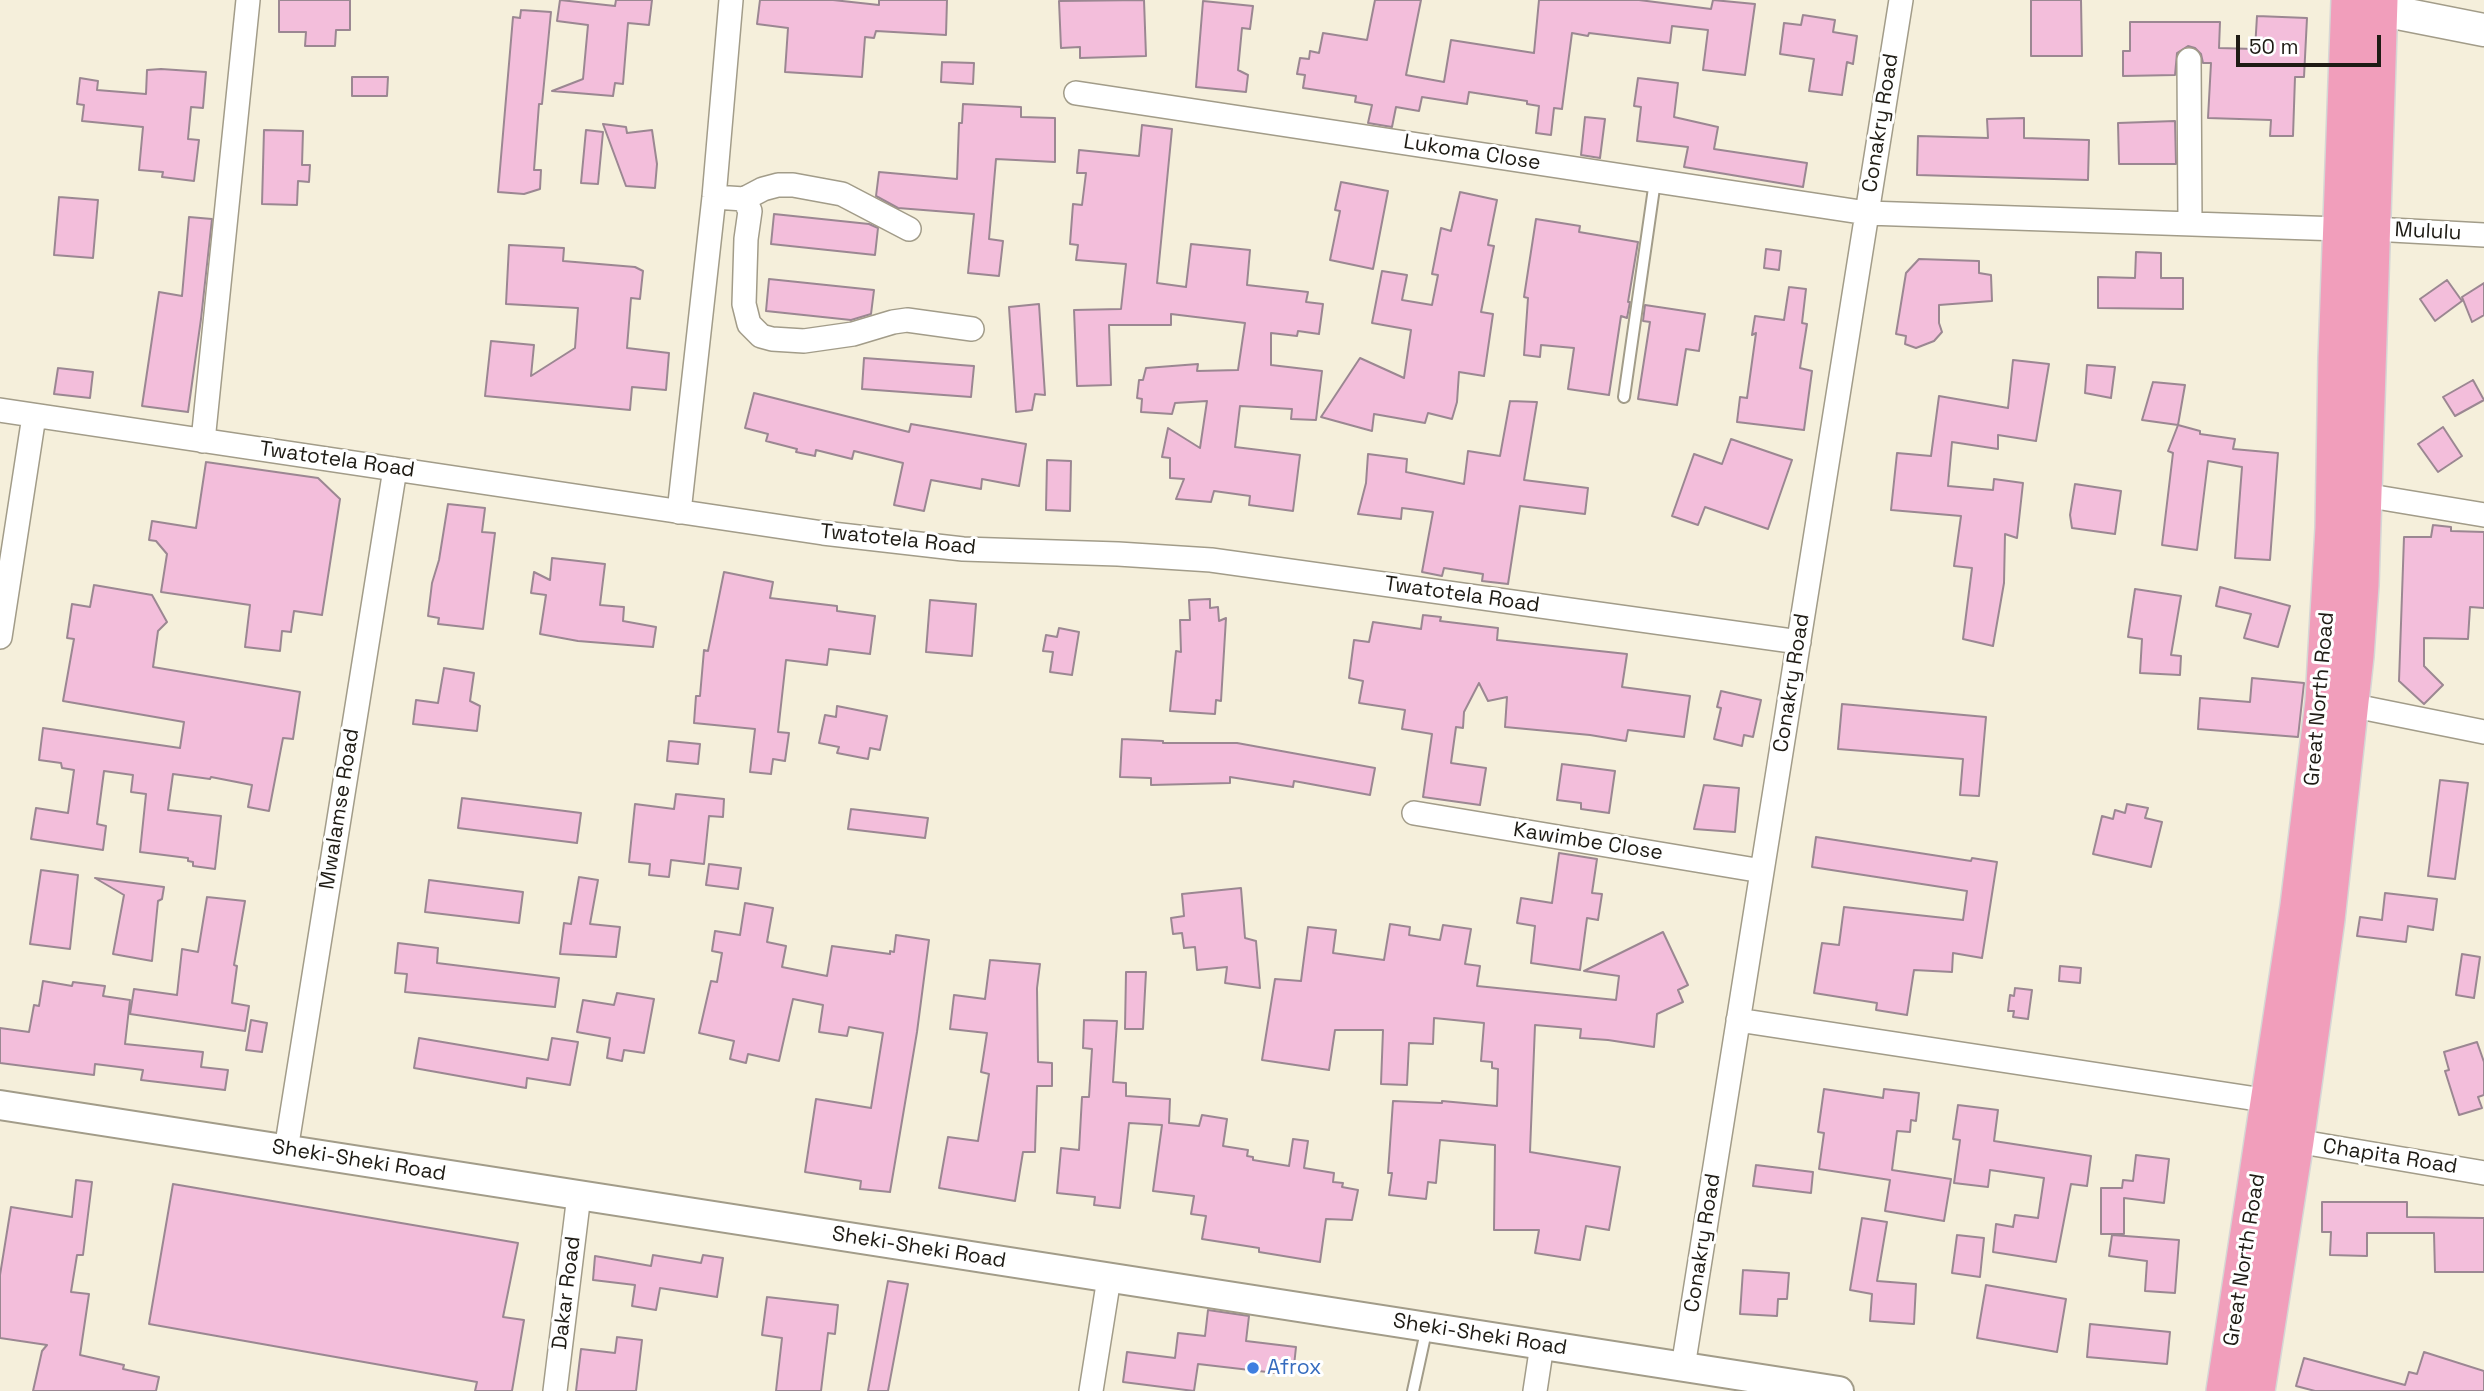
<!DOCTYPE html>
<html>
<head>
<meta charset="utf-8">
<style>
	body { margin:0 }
	#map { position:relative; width:2484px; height:1391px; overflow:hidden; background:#f5efdb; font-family:"Space Grotesk",sans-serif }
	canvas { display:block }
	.scale { position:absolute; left:2236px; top:35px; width:145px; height:32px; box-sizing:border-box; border:4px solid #1e1b14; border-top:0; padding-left:9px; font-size:21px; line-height:24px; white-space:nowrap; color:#1e1b14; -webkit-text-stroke:5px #fff; paint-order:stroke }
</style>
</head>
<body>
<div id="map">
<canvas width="2484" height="1391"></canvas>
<div class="scale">50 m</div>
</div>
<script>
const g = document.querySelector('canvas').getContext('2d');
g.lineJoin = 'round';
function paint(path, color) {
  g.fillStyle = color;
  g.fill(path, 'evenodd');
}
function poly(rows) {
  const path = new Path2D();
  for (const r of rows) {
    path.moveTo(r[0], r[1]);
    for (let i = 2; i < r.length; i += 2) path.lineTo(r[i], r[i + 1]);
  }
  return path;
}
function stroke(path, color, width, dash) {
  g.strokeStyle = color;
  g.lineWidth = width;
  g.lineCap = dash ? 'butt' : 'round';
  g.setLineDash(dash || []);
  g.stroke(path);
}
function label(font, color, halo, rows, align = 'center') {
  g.font = font + ' "Space Grotesk",sans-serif';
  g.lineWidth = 6;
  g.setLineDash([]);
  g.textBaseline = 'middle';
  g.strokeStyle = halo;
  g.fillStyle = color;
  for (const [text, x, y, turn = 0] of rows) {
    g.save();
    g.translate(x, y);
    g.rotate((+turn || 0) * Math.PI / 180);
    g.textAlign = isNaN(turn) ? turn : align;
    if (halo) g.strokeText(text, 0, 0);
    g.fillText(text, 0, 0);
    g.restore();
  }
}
const building = poly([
	[279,0,350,0,350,30,336,30,335,46,305,46,306,32,279,32,279,0],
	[560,0,615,6,616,0,652,0,649,25,628,23,623,84,615,83,613,96,552,91,583,79,588,25,557,21,560,0],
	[760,0,833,0,879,5,879,0,947,0,946,35,876,31,874,38,865,37,862,77,785,72,788,28,757,24,760,0],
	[1144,0,1146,56,1080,58,1080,47,1061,48,1059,1,1144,0],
	[1375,0,1421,0,1406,75,1444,82,1451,40,1534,53,1539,0,1639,0,1711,9,1713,0,1755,4,1745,75,1703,70,1708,30,1672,26,1670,43,1589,33,1588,36,1572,33,1562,109,1554,108,1551,135,1536,133,1539,106,1527,104,1527,101,1469,92,1467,104,1422,97,1419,111,1396,107,1392,127,1368,123,1372,105,1355,102,1356,96,1303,88,1305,75,1297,74,1300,58,1309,59,1310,51,1319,53,1323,33,1367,40,1375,0],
	[2031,0,2081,0,2082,56,2031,56,2031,0],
	[1203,1,1253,6,1250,29,1242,28,1238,70,1248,75,1246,92,1196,87,1203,1],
	[521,10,551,12,542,104,539,104,534,170,541,170,540,189,524,194,498,192,513,17,520,18,521,10],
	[1803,15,1835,20,1833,32,1857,36,1853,64,1847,62,1842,95,1809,91,1814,59,1780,54,1784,23,1801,25,1803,15],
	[2257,16,2307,18,2304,77,2295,77,2293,136,2270,136,2271,120,2208,118,2211,63,2203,63,2201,54,2195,48,2188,46,2177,53,2175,75,2123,76,2123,51,2130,51,2130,22,2220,22,2219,48,2255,49,2257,16],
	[942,62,974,63,973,84,941,82,942,62],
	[161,69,206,72,203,108,191,107,188,139,199,140,194,181,162,177,163,172,139,170,143,127,82,121,84,105,77,104,80,78,98,81,97,90,146,94,147,70,161,69],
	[352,77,388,77,387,96,352,96,352,77],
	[1638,78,1678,83,1674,117,1718,127,1714,149,1807,163,1803,187,1684,167,1688,147,1637,141,1641,107,1634,106,1638,78],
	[963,104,1021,107,1021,117,1055,118,1055,162,996,159,989,239,1003,241,999,276,968,273,974,214,898,208,876,196,879,172,957,179,959,123,962,123,963,104],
	[1585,117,1605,119,1600,158,1581,155,1585,117],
	[2024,118,2024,138,2089,140,2088,180,1917,175,1918,136,1988,138,1987,119,2024,118],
	[2175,121,2176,164,2119,164,2118,123,2175,121],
	[603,124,626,127,627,133,652,130,657,164,655,188,626,186,603,124],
	[1142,125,1172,129,1157,283,1186,287,1191,244,1250,250,1247,285,1308,292,1306,302,1323,304,1319,334,1298,331,1297,336,1271,333,1271,365,1322,371,1316,420,1291,419,1292,409,1240,406,1235,447,1300,455,1293,511,1249,505,1250,496,1214,491,1211,502,1176,499,1184,479,1170,478,1170,458,1162,457,1168,428,1200,448,1207,401,1175,403,1172,414,1141,412,1142,399,1137,398,1139,380,1143,380,1146,368,1198,364,1197,371,1238,370,1245,323,1171,314,1171,325,1109,325,1111,385,1077,386,1074,310,1121,309,1126,264,1076,260,1078,245,1070,244,1073,204,1082,205,1086,173,1077,173,1079,150,1139,156,1142,125],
	[264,130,303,131,302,165,310,165,309,182,298,181,297,205,262,204,264,130],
	[586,130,603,132,598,184,581,183,586,130],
	[1341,182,1388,191,1373,269,1330,260,1340,211,1335,210,1341,182],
	[1460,192,1497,200,1488,245,1494,246,1481,312,1493,314,1484,376,1459,372,1457,402,1452,419,1428,413,1425,423,1374,414,1372,431,1321,417,1360,358,1404,378,1411,330,1372,323,1382,271,1407,275,1402,300,1432,305,1438,275,1432,274,1441,228,1451,231,1460,192],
	[59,197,98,200,93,258,54,255,59,197],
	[774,214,869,224,878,228,875,255,771,244,774,214],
	[189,217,212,219,201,319,188,412,142,406,159,292,182,296,189,217],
	[1536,219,1580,226,1579,232,1638,242,1628,302,1630,302,1627,318,1621,316,1609,395,1568,389,1574,348,1541,345,1540,357,1524,355,1528,298,1524,297,1536,219],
	[509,245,564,248,563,261,635,267,643,271,640,299,631,298,627,348,669,353,666,390,632,387,630,410,485,396,491,341,534,345,531,376,575,348,578,308,506,304,509,245],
	[1766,249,1781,251,1779,270,1764,268,1766,249],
	[2136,252,2161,253,2161,278,2183,278,2183,309,2098,308,2098,277,2135,278,2136,252],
	[1919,259,1979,261,1979,273,1991,275,1992,301,1939,305,1939,323,1942,332,1934,341,1916,348,1905,344,1906,336,1896,334,1906,273,1919,259],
	[769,279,874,290,871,314,851,320,766,311,769,279],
	[2447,280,2462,301,2435,321,2420,299,2447,280],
	[2484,283,2484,315,2472,322,2462,297,2484,283],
	[1789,287,1806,289,1802,323,1807,324,1800,368,1812,371,1804,430,1737,422,1740,397,1747,398,1756,333,1752,335,1755,316,1784,320,1789,287],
	[1039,304,1045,395,1035,394,1032,410,1016,412,1009,307,1039,304],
	[1645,305,1705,314,1699,351,1686,349,1677,405,1638,399,1650,322,1643,321,1645,305],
	[864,358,974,366,971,397,862,389,864,358],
	[2013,360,2049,364,2036,441,1998,435,1998,449,1952,442,1948,486,1993,490,1994,479,2023,483,2017,538,2005,534,2004,583,1993,646,1963,639,1972,568,1954,566,1961,516,1891,510,1897,453,1931,456,1939,396,2008,408,2013,360],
	[2087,365,2115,367,2111,398,2085,393,2087,365],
	[58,368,93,372,90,398,54,394,58,368],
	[2473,380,2484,400,2455,416,2443,397,2473,380],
	[2153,382,2185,385,2178,425,2142,420,2153,382],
	[754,393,909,432,911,424,1026,444,1019,486,982,479,981,489,931,480,924,511,894,505,903,463,854,451,852,459,816,450,815,456,796,452,797,449,766,441,768,434,745,428,754,393],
	[1510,401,1537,402,1524,480,1588,488,1585,514,1520,506,1508,584,1482,581,1483,574,1444,568,1442,576,1422,572,1433,512,1402,508,1401,519,1358,514,1366,483,1368,454,1407,459,1406,472,1464,484,1468,451,1500,456,1510,401],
	[2178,425,2200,431,2200,434,2235,439,2233,449,2278,453,2270,560,2235,558,2242,467,2208,461,2197,550,2162,545,2173,453,2168,451,2178,425],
	[2443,427,2462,456,2438,472,2418,444,2443,427],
	[1731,439,1792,460,1768,529,1705,507,1698,525,1672,516,1694,454,1722,464,1731,439],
	[1047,460,1071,461,1070,511,1046,510,1047,460],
	[206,462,318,478,340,499,322,615,294,611,291,632,282,631,280,651,245,647,250,605,161,592,167,554,156,541,149,540,152,521,196,528,206,462],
	[2075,484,2121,491,2115,534,2072,528,2070,515,2075,484],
	[448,504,485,508,482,532,495,533,483,629,438,624,439,618,428,616,432,583,439,560,448,504],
	[2433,525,2451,527,2451,531,2484,532,2484,608,2470,607,2468,639,2424,638,2424,666,2443,685,2424,704,2399,681,2404,537,2431,537,2433,525],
	[552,558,605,564,600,605,624,607,623,621,656,627,653,647,578,641,540,634,546,595,531,593,534,572,550,580,552,558],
	[724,572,773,582,770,598,837,606,837,611,875,616,870,654,829,649,827,665,786,660,778,732,789,733,785,761,773,759,771,774,750,772,755,729,694,723,696,696,700,696,704,650,708,651,724,572],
	[94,585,152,595,167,622,158,631,153,667,300,692,293,739,283,738,269,811,248,807,252,785,211,777,210,779,173,774,168,810,221,816,215,869,193,866,193,862,188,861,188,858,140,852,146,794,131,792,133,775,104,771,97,824,106,826,103,850,31,839,36,808,68,813,74,770,62,768,61,763,39,760,43,728,180,748,184,722,63,701,74,639,67,638,72,604,90,607,94,585],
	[2220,587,2290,606,2278,647,2244,638,2251,614,2216,606,2220,587],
	[2135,589,2181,596,2171,655,2181,656,2180,675,2140,673,2142,639,2128,637,2135,589],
	[1210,599,1210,608,1218,607,1219,621,1226,618,1221,701,1216,700,1215,714,1170,711,1176,651,1181,652,1180,620,1190,620,1189,600,1210,599],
	[930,600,976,604,972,656,926,652,930,600],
	[1423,615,1441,617,1440,621,1498,628,1497,640,1627,654,1622,687,1690,696,1684,737,1628,730,1626,741,1590,735,1505,727,1507,697,1488,701,1479,683,1464,712,1463,728,1456,727,1451,763,1486,768,1480,805,1423,797,1432,734,1402,729,1405,710,1359,703,1363,681,1349,678,1354,640,1369,642,1373,622,1421,629,1423,615],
	[1059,628,1079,632,1072,675,1050,672,1053,652,1043,651,1046,635,1057,637,1059,628],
	[444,668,474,673,470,701,480,706,477,731,413,724,416,700,438,703,444,668],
	[2252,678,2304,683,2298,737,2198,729,2200,698,2250,702,2252,678],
	[1721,691,1761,700,1753,737,1744,735,1742,746,1714,739,1721,708,1717,707,1721,691],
	[1842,704,1986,717,1979,796,1960,795,1963,759,1838,749,1842,704],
	[837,706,887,716,880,750,870,748,868,759,837,753,839,747,819,743,825,715,836,717,837,706],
	[1122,739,1163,741,1163,743,1237,743,1375,768,1370,795,1294,781,1293,787,1230,777,1230,783,1151,785,1151,778,1120,777,1122,739],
	[669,741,700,744,698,764,667,761,669,741],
	[1562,764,1615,771,1609,813,1581,809,1581,803,1557,800,1562,764],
	[2440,780,2468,783,2455,879,2428,876,2440,780],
	[1704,785,1739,788,1735,832,1694,829,1704,785],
	[676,794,724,799,723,817,709,816,704,864,671,860,669,877,649,875,650,864,629,862,635,804,674,809,676,794],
	[462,798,581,813,577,843,458,828,462,798],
	[2127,804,2148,808,2145,818,2162,822,2151,867,2093,854,2102,816,2113,819,2115,810,2125,813,2127,804],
	[851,809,928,818,925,838,848,829,851,809],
	[1816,837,1971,861,1972,858,1997,862,1982,958,1953,953,1952,972,1914,970,1907,1015,1876,1010,1877,1003,1814,993,1822,943,1839,945,1844,907,1963,920,1967,891,1812,867,1816,837],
	[1559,853,1597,859,1592,893,1602,894,1598,920,1587,918,1580,970,1531,963,1535,926,1517,923,1521,898,1552,903,1559,853],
	[709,864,741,868,738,889,706,885,709,864],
	[41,870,78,875,70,949,30,944,41,870],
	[579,877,598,880,590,924,620,927,616,957,560,954,564,923,571,924,579,877],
	[95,878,164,887,162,899,158,901,152,961,113,954,124,895,95,878],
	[429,880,523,892,519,923,425,912,429,880],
	[1241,888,1245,938,1256,941,1260,988,1225,983,1227,967,1197,970,1195,947,1184,948,1182,933,1173,934,1171,918,1184,916,1182,894,1241,888],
	[2385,893,2437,899,2433,930,2408,926,2406,942,2357,936,2360,917,2382,920,2385,893],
	[207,897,245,901,234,965,237,966,232,1003,249,1006,245,1031,130,1014,134,989,177,995,182,949,198,952,207,897],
	[745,903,773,908,767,942,786,946,782,967,827,976,832,946,890,954,890,951,894,952,896,935,929,940,917,1032,890,1192,860,1189,861,1181,805,1172,816,1099,871,1108,883,1033,849,1027,847,1036,819,1032,823,1005,793,999,779,1061,748,1054,746,1063,730,1059,734,1041,699,1033,711,981,717,982,722,953,712,951,715,931,740,935,745,903],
	[1390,924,1410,927,1409,935,1440,940,1443,925,1471,929,1465,964,1480,966,1477,986,1616,1000,1619,976,1584,971,1663,932,1688,985,1678,990,1683,1002,1657,1014,1654,1047,1608,1040,1580,1038,1581,1029,1535,1025,1530,1152,1620,1167,1609,1230,1586,1226,1580,1260,1535,1253,1539,1230,1494,1230,1495,1145,1440,1140,1436,1183,1428,1182,1426,1199,1389,1195,1392,1173,1388,1173,1393,1101,1442,1103,1442,1101,1497,1106,1498,1069,1492,1068,1492,1062,1481,1061,1484,1023,1434,1018,1433,1044,1409,1043,1407,1085,1381,1084,1383,1030,1335,1030,1329,1070,1262,1060,1275,979,1301,981,1308,927,1336,930,1333,953,1384,960,1390,924],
	[398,943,438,948,437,963,559,978,555,1007,405,992,407,974,395,973,398,943],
	[2462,954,2480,957,2474,998,2456,995,2462,954],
	[990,960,1040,964,1037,988,1038,1062,1052,1063,1052,1086,1037,1086,1035,1152,1023,1152,1015,1201,939,1188,948,1137,978,1141,989,1074,981,1072,987,1033,950,1029,954,995,985,999,990,960],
	[2060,966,2081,968,2080,983,2059,981,2060,966],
	[1126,972,1146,972,1143,1029,1125,1029,1126,972],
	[43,981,72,986,73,982,105,986,103,996,130,1000,125,1044,203,1052,201,1067,228,1070,225,1090,141,1080,143,1070,95,1064,94,1075,0,1063,0,1028,29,1032,34,1005,39,1006,43,981],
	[2015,988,2032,990,2028,1019,2013,1017,2014,1011,2008,1011,2010,995,2014,996,2015,988],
	[617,993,654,999,644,1053,624,1050,622,1061,607,1058,610,1038,577,1032,583,1000,614,1005,617,993],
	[251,1020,267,1023,262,1052,246,1050,251,1020],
	[1084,1020,1117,1021,1113,1082,1126,1083,1126,1096,1170,1099,1169,1123,1199,1126,1202,1115,1227,1119,1223,1146,1248,1150,1247,1156,1253,1157,1253,1160,1289,1166,1293,1139,1308,1141,1304,1168,1334,1173,1333,1182,1343,1183,1342,1187,1358,1190,1352,1220,1326,1219,1320,1262,1259,1252,1259,1248,1202,1239,1206,1216,1191,1214,1194,1196,1153,1191,1162,1125,1129,1123,1120,1208,1094,1205,1095,1197,1057,1193,1061,1148,1079,1150,1082,1097,1089,1097,1092,1049,1083,1048,1084,1020],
	[419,1038,548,1060,552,1038,578,1042,570,1085,527,1078,526,1088,414,1068,419,1038],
	[2477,1042,2484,1062,2484,1095,2478,1097,2482,1108,2459,1115,2445,1071,2449,1070,2444,1052,2477,1042],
	[1824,1089,1883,1098,1884,1089,1919,1093,1916,1121,1911,1120,1910,1132,1897,1131,1892,1170,1951,1179,1944,1221,1885,1211,1890,1180,1819,1169,1824,1133,1818,1132,1824,1089],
	[1958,1105,1998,1110,1994,1141,2091,1156,2087,1186,2071,1184,2056,1262,1993,1252,1996,1224,2013,1227,2015,1215,2038,1218,2044,1178,1990,1170,1988,1187,1954,1183,1960,1140,1953,1139,1958,1105],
	[2136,1155,2169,1159,2164,1203,2124,1198,2124,1234,2101,1234,2101,1188,2122,1188,2123,1180,2133,1181,2136,1155],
	[1756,1165,1813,1172,1811,1193,1753,1186,1756,1165],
	[76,1180,92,1182,83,1255,77,1255,71,1292,89,1294,80,1355,124,1365,123,1369,159,1377,156,1391,33,1391,42,1351,47,1345,0,1338,0,1275,11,1207,72,1217,76,1180],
	[173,1184,518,1243,503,1317,524,1320,512,1391,475,1391,477,1382,149,1324,173,1184],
	[2322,1202,2407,1202,2407,1217,2484,1218,2484,1272,2435,1272,2434,1233,2367,1233,2367,1256,2330,1255,2331,1232,2322,1232,2322,1202],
	[1862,1218,1887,1222,1877,1281,1916,1284,1914,1324,1870,1321,1872,1294,1850,1290,1862,1218],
	[1957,1235,1984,1238,1980,1277,1952,1273,1957,1235],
	[2112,1235,2179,1240,2175,1293,2145,1291,2147,1261,2109,1256,2112,1235],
	[653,1255,701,1263,703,1255,723,1258,717,1297,660,1288,656,1310,632,1306,635,1285,593,1280,595,1256,651,1266,653,1255],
	[1743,1270,1789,1273,1787,1299,1778,1299,1777,1316,1740,1314,1743,1270],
	[888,1281,908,1284,888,1391,868,1391,888,1281],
	[1986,1285,2066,1299,2057,1352,1977,1338,1986,1285],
	[767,1297,838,1305,835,1334,828,1333,821,1391,776,1391,782,1338,762,1335,767,1297],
	[1208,1310,1249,1316,1246,1341,1296,1347,1293,1375,1198,1364,1194,1391,1123,1382,1127,1352,1175,1358,1178,1333,1205,1336,1208,1310],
	[2090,1324,2170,1332,2167,1364,2087,1357,2090,1324],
	[617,1337,642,1340,636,1391,576,1391,581,1349,615,1353,617,1337],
	[2424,1352,2484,1371,2484,1391,2315,1391,2296,1386,2304,1358,2405,1385,2409,1372,2417,1374,2424,1352]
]);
paint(building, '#f3bedb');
stroke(building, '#9b8792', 2);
const service = poly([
	[1624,397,1655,181],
	[1413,1391,1427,1327]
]);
const minor = poly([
	[2189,60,2190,224],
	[1076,93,1867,213,2340,229],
	[714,197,744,199,750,211,746,239,744,304,749,324,761,336,772,339,804,341,853,334,893,322,907,320,972,329],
	[744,199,763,189,778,185,793,185,842,194,909,229],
	[2373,229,2484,235],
	[0,410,823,533,963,549,1118,554,1211,560,1799,642],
	[203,441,248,0],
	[2364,495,2484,515],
	[679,512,714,197,731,0],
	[0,637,34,416],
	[2340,703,2484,732],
	[1414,813,1762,871],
	[1738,1020,2270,1101],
	[2296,1141,2484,1173],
	[286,1150,395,469],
	[1683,1367,1901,0],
	[555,1391,579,1195],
	[1091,1391,1109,1278],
	[1535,1391,1542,1345]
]);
const tertiary = poly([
	[0,1105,1839,1391]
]);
const secondary = poly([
	[2357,5,2484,30]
]);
const primary = poly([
	[2224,1391,2298,906,2323,702,2333,528,2336,358,2349,0],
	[2257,1391,2296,1141,2327,919,2356,656,2361,585,2380,0]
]);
stroke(service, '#a29c89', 14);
stroke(minor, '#a29c89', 26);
stroke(tertiary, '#a29c89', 32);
stroke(secondary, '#a29c89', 35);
stroke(primary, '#d6d6d5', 38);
stroke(service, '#fff', 10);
stroke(minor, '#fff', 23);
stroke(tertiary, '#fff', 28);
stroke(secondary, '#fff', 32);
stroke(primary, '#f19ebb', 35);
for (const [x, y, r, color] of [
	[1253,1368,7,"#3f7fe0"]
]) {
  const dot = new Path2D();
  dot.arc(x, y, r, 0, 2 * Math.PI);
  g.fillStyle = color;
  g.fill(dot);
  stroke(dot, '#fff', 2.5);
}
label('21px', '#1e1b14', '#fff', [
	["Conakry Road",1881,123,-81],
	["Lukoma Close",1472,153,9],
	["Mululu",2428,232,3],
	["Twatotela Road",337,460,8],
	["Twatotela Road",898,540,6],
	["Twatotela Road",1462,595,8],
	["Conakry Road",1792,683,-81],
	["Great North Road",2320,699,-85],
	["Mwalamse Road",340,809,-81],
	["Kawimbe Close",1588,842,9],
	["Chapita Road",2390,1157,9],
	["Sheki-Sheki Road",359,1161,9],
	["Conakry Road",1703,1243,-81],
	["Sheki-Sheki Road",919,1248,9],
	["Great North Road",2245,1260,-81],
	["Dakar Road",567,1293,-83],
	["Sheki-Sheki Road",1480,1335,9]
]);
label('21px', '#366cbe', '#fff', [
	["Afrox",1267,1368]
], 'left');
</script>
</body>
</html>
